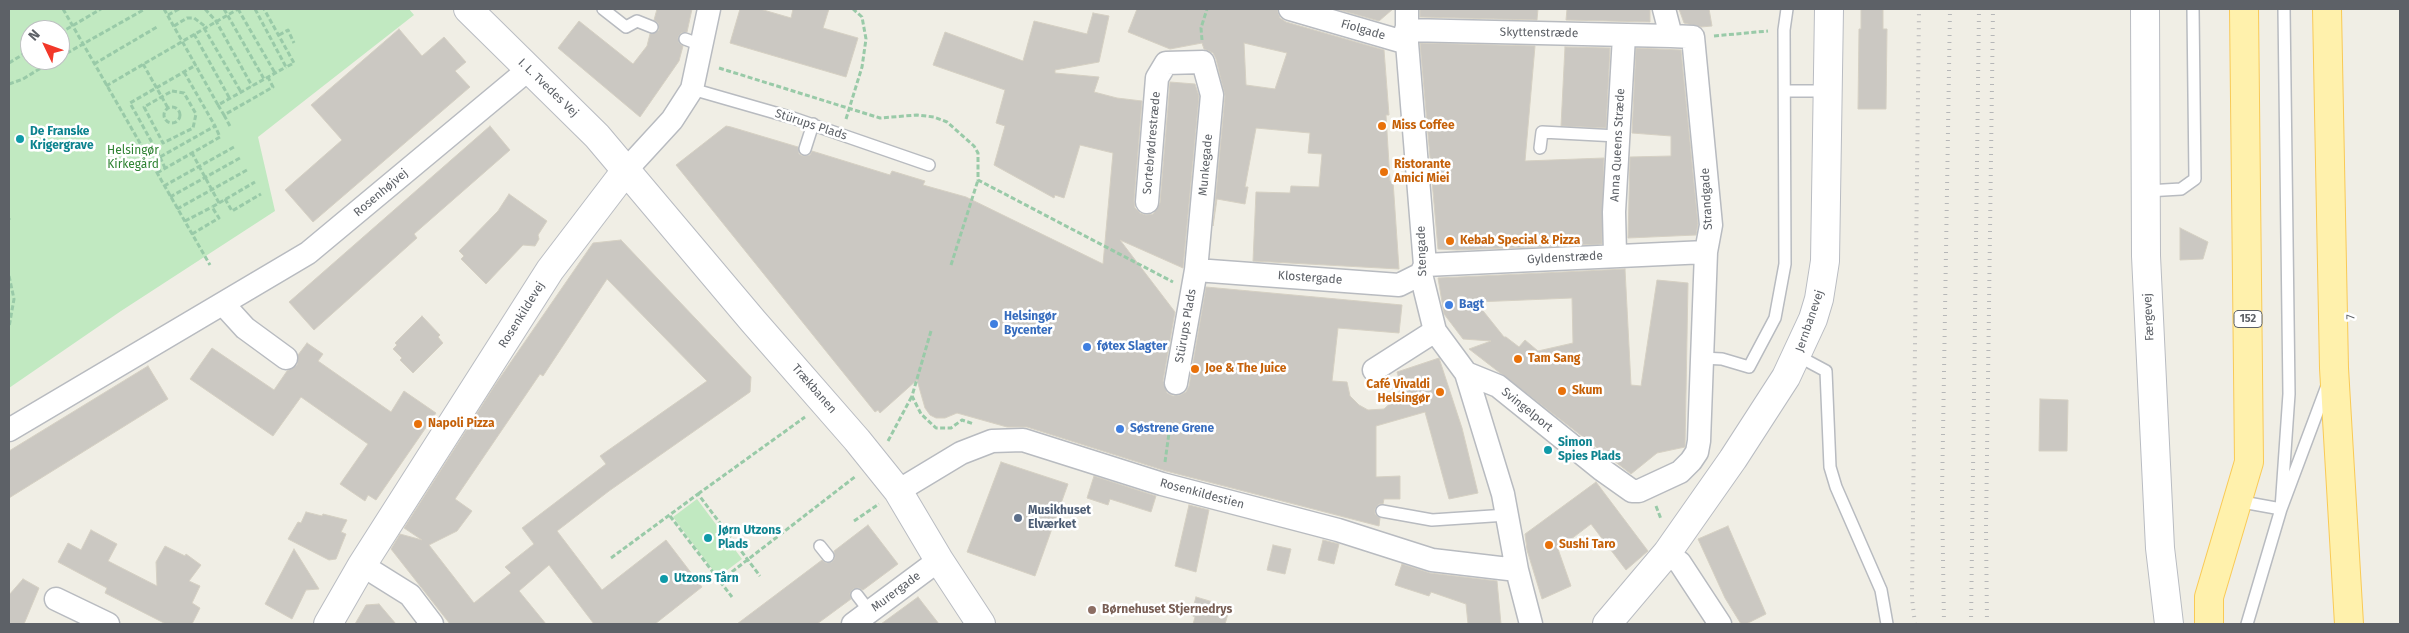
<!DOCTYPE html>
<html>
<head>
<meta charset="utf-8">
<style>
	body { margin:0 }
	#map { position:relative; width:2409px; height:633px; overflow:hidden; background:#f0eee5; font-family:"Fira Sans",sans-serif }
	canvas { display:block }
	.frame { position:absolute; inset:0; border:10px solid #5d6167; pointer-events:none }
	.north { position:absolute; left:20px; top:20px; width:50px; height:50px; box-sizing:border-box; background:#fff; border:1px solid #bec0c2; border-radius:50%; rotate:312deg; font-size:14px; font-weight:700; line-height:20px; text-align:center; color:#5d6167 }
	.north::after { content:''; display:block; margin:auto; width:18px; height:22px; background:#f23829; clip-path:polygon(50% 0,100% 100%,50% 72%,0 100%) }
</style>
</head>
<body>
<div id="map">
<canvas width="2409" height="633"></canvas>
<div class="frame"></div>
<div class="north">N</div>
</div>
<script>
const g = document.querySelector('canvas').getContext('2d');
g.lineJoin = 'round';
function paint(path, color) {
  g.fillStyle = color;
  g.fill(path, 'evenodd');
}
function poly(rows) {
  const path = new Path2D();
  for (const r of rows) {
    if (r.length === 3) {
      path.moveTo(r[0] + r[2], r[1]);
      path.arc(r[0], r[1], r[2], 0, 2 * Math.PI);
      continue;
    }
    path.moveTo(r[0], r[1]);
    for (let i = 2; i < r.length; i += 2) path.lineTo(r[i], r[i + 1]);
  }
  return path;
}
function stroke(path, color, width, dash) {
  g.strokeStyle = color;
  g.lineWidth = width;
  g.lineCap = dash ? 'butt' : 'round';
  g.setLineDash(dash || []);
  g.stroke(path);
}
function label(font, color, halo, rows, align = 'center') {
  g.font = font + ' "Fira Sans",sans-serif';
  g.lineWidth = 5;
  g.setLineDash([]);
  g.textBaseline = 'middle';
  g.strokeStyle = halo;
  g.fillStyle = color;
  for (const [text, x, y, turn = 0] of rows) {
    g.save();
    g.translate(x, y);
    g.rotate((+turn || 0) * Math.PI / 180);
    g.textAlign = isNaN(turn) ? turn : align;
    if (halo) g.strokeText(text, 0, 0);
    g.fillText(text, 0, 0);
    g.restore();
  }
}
paint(poly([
	[9,9,409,9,414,15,258,137,275,211,121,311,9,388],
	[30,30,60,30,60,60,30,60],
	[697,499,742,559,718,577,673,517]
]), '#c1e9c1');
const building = poly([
	[657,9,692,9,687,32,681,33,678,37,679,43,683,46,679,61,640,117,558,48,579,21,633,64,647,46,650,34,659,30,658,23,654,20,657,9],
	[740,9,760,9,791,18,793,9,829,9,823,28,858,38,846,77,730,43,740,9],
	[1137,9,1277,9,1280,18,1286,22,1384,50,1389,115,1386,115,1390,181,1393,181,1399,269,1253,261,1256,192,1290,193,1291,186,1319,187,1322,154,1308,153,1310,133,1256,128,1245,187,1248,187,1245,204,1217,199,1213,226,1225,96,1216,59,1213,53,1204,49,1202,43,1170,49,1128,32,1137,9],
	[1244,43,1287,53,1275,89,1246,85,1244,43],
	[1336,9,1393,9,1379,21,1336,9],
	[1420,9,1538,9,1537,20,1420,17,1420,9],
	[1567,9,1650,9,1650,22,1566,20,1567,9],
	[1679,9,1709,9,1712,26,1701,27,1684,23,1679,9],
	[1861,9,1883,9,1883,29,1887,29,1886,109,1858,109,1859,29,1861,29,1861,9],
	[1093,13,1109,16,1099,62,1055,70,1055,73,1099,77,1094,92,1117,98,1142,101,1134,201,1135,208,1140,213,1146,215,1153,214,1160,203,1170,82,1195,84,1199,96,1183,268,1120,240,1175,312,1163,381,1167,393,1173,396,1180,395,1186,392,1189,386,1206,287,1402,305,1399,333,1338,328,1332,381,1347,382,1350,396,1359,405,1368,410,1384,409,1397,397,1401,386,1397,372,1439,358,1462,428,1478,493,1449,499,1425,412,1376,426,1376,477,1400,476,1400,499,1384,499,1383,504,1379,504,1375,509,1375,514,1380,518,1379,526,1166,471,1027,427,1007,427,957,413,945,418,936,418,930,415,925,408,917,380,880,413,878,410,875,412,676,165,726,126,731,127,798,147,799,154,803,156,810,155,812,151,890,175,892,171,925,181,923,185,966,197,1103,264,1113,153,1080,145,1064,198,1055,195,1054,198,994,165,1005,126,996,123,1005,90,933,65,945,32,1023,61,1034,21,1087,34,1093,13],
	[399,29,422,56,444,37,466,62,455,71,470,87,313,222,285,190,342,140,311,105,399,29],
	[1420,43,1535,46,1525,161,1604,158,1602,244,1457,250,1438,249,1420,43],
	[1565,47,1610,48,1606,128,1561,126,1565,47],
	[1636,48,1681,50,1698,224,1696,235,1628,238,1630,157,1671,156,1671,136,1632,133,1636,48],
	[490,126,510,150,414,234,417,238,314,330,289,302,490,126],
	[509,194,547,221,538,235,539,239,535,246,523,245,486,284,461,259,464,256,459,251,498,211,509,194],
	[2180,228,2208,242,2203,259,2180,260,2180,228],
	[621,240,751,377,750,392,609,491,557,531,602,590,666,540,702,587,655,624,594,624,549,565,519,591,546,624,450,624,391,549,400,534,422,540,404,528,495,385,593,243,621,240],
	[607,279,707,381,600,456,606,464,522,528,534,544,505,567,511,573,474,603,429,545,457,531,472,511,455,499,540,374,543,376,607,279],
	[1625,269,1631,385,1641,386,1657,280,1688,283,1685,447,1657,453,1631,474,1469,349,1491,341,1463,339,1444,314,1438,278,1625,269],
	[1572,298,1573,343,1538,351,1525,340,1519,347,1506,337,1504,337,1476,302,1572,298],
	[422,316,440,335,438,337,443,343,413,373,400,360,402,358,393,349,397,345,395,343,422,316],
	[307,343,323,354,318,361,391,412,404,391,436,413,376,500,368,495,365,501,340,484,368,444,301,397,273,436,190,379,212,348,274,390,287,371,297,365,298,355,307,343],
	[148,366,168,399,9,498,9,451,148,366],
	[2040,399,2068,400,2067,451,2039,451,2040,399],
	[1001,462,1068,484,1035,576,967,552,1001,462],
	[1094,476,1156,496,1151,512,1110,499,1108,505,1087,498,1094,476],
	[1596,482,1648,551,1626,570,1591,524,1558,549,1571,586,1542,599,1527,550,1525,534,1596,482],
	[1189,505,1209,510,1196,572,1175,566,1189,505],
	[306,512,322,516,323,514,347,520,341,532,346,534,336,559,329,560,288,539,298,522,301,523,306,512],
	[868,525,898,564,863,590,859,588,853,589,850,593,851,599,817,624,737,624,822,560,826,563,832,562,835,558,834,551,868,525],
	[1728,526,1766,614,1746,624,1741,624,1725,598,1698,539,1728,526],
	[91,530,117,544,108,561,157,586,156,562,165,546,185,556,186,554,201,565,189,581,200,586,192,603,200,608,192,624,166,624,105,593,107,588,58,562,68,543,81,550,91,530],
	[1323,540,1339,544,1334,564,1318,560,1323,540],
	[1273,545,1291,549,1285,574,1267,570,1273,545],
	[294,549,319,589,306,590,292,619,265,604,294,549],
	[1402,564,1430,573,1497,581,1501,624,1468,624,1466,604,1431,592,1429,596,1395,585,1402,564],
	[23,579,39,588,24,624,9,624,9,595,23,579],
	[918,597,939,624,881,624,918,597],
	[1196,597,1230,607,1225,624,1193,624,1195,617,1191,615,1196,597],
	[379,604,396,624,355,624,366,605,379,604]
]);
paint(building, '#cbc8c2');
stroke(building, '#d5d0c3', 1);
const lane = poly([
	[603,9,626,27,637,21,652,27],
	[685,39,701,45],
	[692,89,793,118,929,165],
	[1785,91,1828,91],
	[1540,148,1542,132,1617,136],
	[805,149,813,124],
	[2147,191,2181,189,2195,179,2193,9],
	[1798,356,1826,371,1830,467,1836,487,1881,590,1887,624],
	[1702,358,1722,359,1749,367,1775,318,1785,264,1784,30,1787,9],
	[2237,501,2281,509,2327,386],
	[1382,511,1432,520,1507,515],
	[820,546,828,556],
	[857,595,870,612],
	[2247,624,2281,509,2289,394,2284,9]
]);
const street = poly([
	[1290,9,1407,43],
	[1407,9,1407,43,1425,265,1421,274,1435,331,1466,373,1503,494,1517,570,1531,624],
	[1406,30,1671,36],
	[627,169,672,120,692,89,709,9],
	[1147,202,1157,78,1166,63,1203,62,1212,95,1196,270,1176,383],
	[1615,255,1614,212,1624,36],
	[1425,265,1706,252],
	[1196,270,1399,285,1421,274],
	[224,305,245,328,286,358],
	[1374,370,1435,331],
	[1466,373,1498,386,1601,469,1632,491,1639,491,1680,472,1691,461,1697,452,1699,441,1706,252,1711,225,1693,37,1671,36,1664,9],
	[9,430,308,253,529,69],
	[898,491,961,453,992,441,1023,440,1162,484,1338,530,1432,560,1517,570],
	[1667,553,1680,563,1720,624],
	[362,565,410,595,432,624],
	[56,599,108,624],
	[853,624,939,560]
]);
const secondary = poly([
	[468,9,597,136,753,321,857,440,898,491,939,560,981,624],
	[2145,9,2146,256,2160,548,2169,624],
	[328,624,362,565,550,270,627,169],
	[1607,624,1667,553,1733,459,1786,377,1813,319,1819,299,1825,261,1829,9]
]);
const primary = poly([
	[2327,9,2334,368,2349,624],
	[2209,624,2209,597,2249,462,2244,9]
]);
stroke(lane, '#b8bbc0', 14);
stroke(street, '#b8bbc0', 25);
stroke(secondary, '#b9bcc2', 30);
stroke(primary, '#f9ca56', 30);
stroke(poly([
	[63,9,210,265],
	[164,9,218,105,286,67],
	[205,9,216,21,252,86],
	[224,9,264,79],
	[238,9,275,73],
	[255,9,286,67,294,63,264,9],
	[168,15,179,9],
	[174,26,187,18,194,18,206,27],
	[204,28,241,92],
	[60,33,101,9],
	[194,34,230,99],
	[279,35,288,30,294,43],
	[1714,36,1768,31],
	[1202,40,1201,28,1207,9],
	[60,57,145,9],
	[9,63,30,50],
	[94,64,157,27],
	[143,64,168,108],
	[719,68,880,118,917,115,934,117,947,122,974,146,978,153,978,180,1173,282],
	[184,72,215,126,160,157,130,103,196,65],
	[9,84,23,79,54,60],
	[106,86,238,9],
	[172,91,184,93,196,114,193,128,163,143,144,107,172,91],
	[218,105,224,115,273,87,268,77],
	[172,115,8],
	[224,115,231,128],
	[846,119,862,67,866,39,862,17,853,9],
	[160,157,165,168],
	[157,173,220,137,215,126],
	[164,186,234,147],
	[170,197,240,158],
	[225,199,232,211,261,194],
	[219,203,255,182],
	[177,209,247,170],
	[9,218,9,220],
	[185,221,212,207],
	[192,234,219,218,212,207,219,203,192,153],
	[951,265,978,180],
	[9,276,14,299,9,327],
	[931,331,912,396,921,414,936,428,951,428,962,420,974,424],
	[888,441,912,396],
	[1165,462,1169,433],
	[698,494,805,417],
	[1656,506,1661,519],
	[670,516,732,597],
	[854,521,879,504],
	[611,558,698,494,760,576],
	[720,581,856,476]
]), '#99caa8', 3, [5, 2.5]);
stroke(lane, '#fff', 11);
stroke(street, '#fff', 22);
stroke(secondary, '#fff', 28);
stroke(primary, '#fff1ac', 28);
stroke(poly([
	[1915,624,1912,598,1919,9],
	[1944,624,1942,494,1950,9],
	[1971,624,1979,9],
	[1987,624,1986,528,1993,9]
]), '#b6b7b8', 4, [1, 6]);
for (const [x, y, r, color] of [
	[1382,126,5,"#e8710a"],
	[20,139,5,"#0f9aa8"],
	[1384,172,5,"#e8710a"],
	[1450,241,5,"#e8710a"],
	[1449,305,5,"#3f7fe0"],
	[994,324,5,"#3f7fe0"],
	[1087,347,5,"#3f7fe0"],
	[1518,359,5,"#e8710a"],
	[1195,369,5,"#e8710a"],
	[1562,391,5,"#e8710a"],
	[1440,392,5,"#e8710a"],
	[418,424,5,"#e8710a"],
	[1120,429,5,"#3f7fe0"],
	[1548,450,5,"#0f9aa8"],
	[1018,518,5,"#5c6f8a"],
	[708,538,5,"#0f9aa8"],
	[1549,545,5,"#e8710a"],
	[664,579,5,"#0f9aa8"],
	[1092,610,5,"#8d6e63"]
]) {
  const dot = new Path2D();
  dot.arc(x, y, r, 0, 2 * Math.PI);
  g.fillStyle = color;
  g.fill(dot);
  stroke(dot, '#fff', 2);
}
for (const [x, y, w] of [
	[2248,319,28]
]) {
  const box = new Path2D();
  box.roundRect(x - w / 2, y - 8.5, w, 17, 4);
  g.fillStyle = '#fff';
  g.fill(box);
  stroke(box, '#5d6167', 1);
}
label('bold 11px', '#5d6167', null, [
	["152",2248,319]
]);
label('12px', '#5d6167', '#fff', [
	["Fiolgade",1363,30,16],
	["Skyttenstræde",1539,33,1],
	["I. L. Tvedes Vej",548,88,44],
	["Stürups Plads",811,125,18],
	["Sortebrødrestræde",1152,143,-85],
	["Anna Queens Stræde",1618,145,-87],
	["Munkegade",1206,165,-85],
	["Rosenhøjvej",381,193,-40],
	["Strandgade",1707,199,-93],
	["Stengade",1422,251,-92],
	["Gyldenstræde",1565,258,-3],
	["Klostergade",1310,278,4],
	["Rosenkildevej",522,315,-58],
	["Færgevej",2149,317,-93],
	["7",2351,317,-91],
	["Jernbanevej",1810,321,-71],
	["Stürups Plads",1186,326,-80],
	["Trækbanen",814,389,49],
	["Svingelport",1527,410,39],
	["Rosenkildestien",1202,494,15],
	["Murergade",896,592,-37]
]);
label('bold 12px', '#c56008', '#fff', [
	["Miss Coffee",1392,126],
	["Ristorante",1394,165],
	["Amici Miei",1394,179],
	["Kebab Special & Pizza",1460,241],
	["Tam Sang",1528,359],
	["Joe & The Juice",1205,369],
	["Café Vivaldi",1430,385,"right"],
	["Helsingør",1430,399,"right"],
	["Skum",1572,391],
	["Napoli Pizza",428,424],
	["Sushi Taro",1559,545]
], 'left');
label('bold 12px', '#0d838f', '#fff', [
	["De Franske",30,132],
	["Krigergrave",30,146],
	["Simon",1558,443],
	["Spies Plads",1558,457],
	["Jørn Utzons",718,531],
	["Plads",718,545],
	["Utzons Tårn",674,579]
], 'left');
label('12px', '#308333', '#fff', [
	["Helsingør",133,151],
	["Kirkegård",133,165]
]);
label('bold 12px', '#366cbe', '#fff', [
	["Bagt",1459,305],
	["Helsingør",1004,317],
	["Bycenter",1004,331],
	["føtex Slagter",1097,347],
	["Søstrene Grene",1130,429]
], 'left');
label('bold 12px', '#4e5e75', '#fff', [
	["Musikhuset",1028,511],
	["Elværket",1028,525]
], 'left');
label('bold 12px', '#785e54', '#fff', [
	["Børnehuset Stjernedrys",1102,610]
], 'left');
</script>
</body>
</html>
